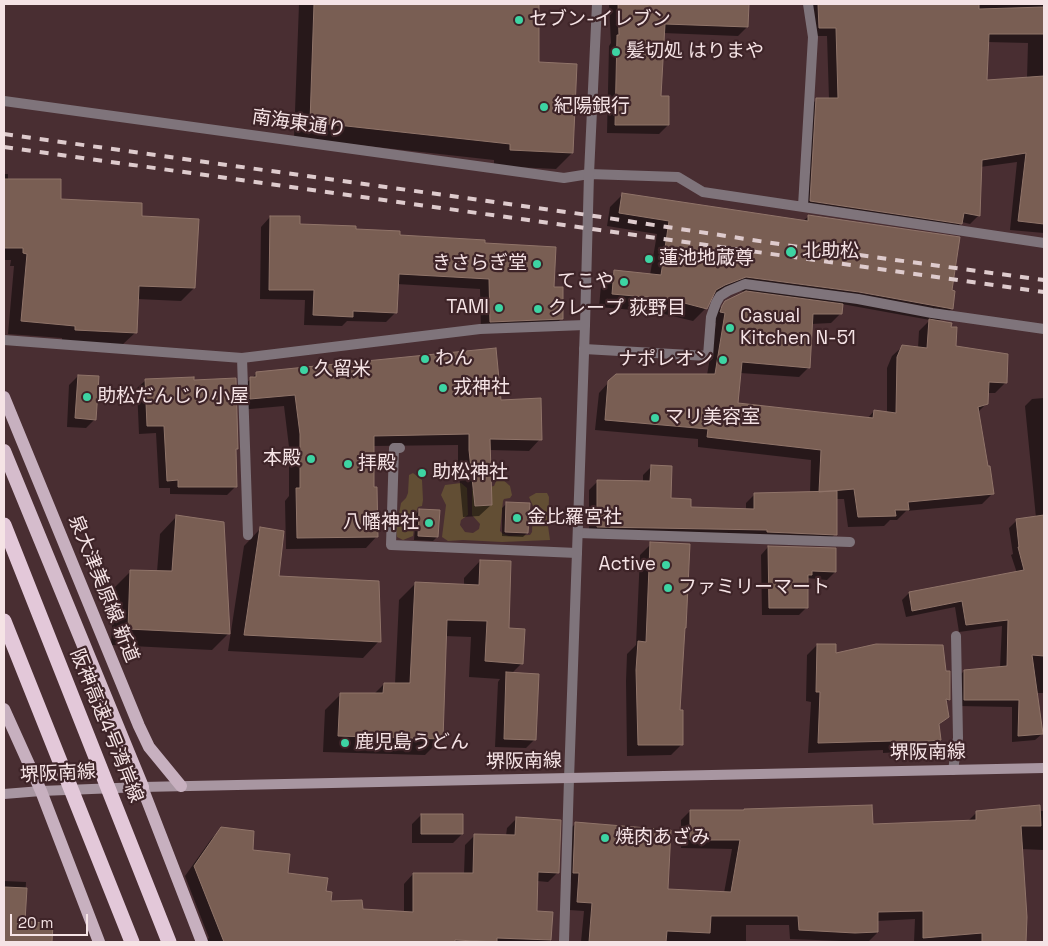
<!DOCTYPE html>
<html>
<head>
<meta charset="utf-8">
<style>
	body { margin:0 }
	#map { position:relative; width:1048px; height:946px; overflow:hidden; background:#492e32; font-family:"Space Grotesk",sans-serif }
	canvas { display:block }
	.frame { position:absolute; inset:0; border:5px solid #f5e3e5; pointer-events:none }
	.scale { position:absolute; left:10px; top:914px; width:78px; height:22px; box-sizing:border-box; border:2px solid #f5e3e5; border-top:0; padding-left:6px; font-size:15px; line-height:18px; white-space:nowrap; color:#f5e3e5; -webkit-text-stroke:4px #3e2428; paint-order:stroke }
</style>
</head>
<body>
<div id="map">
<canvas width="1048" height="946"></canvas>
<div class="frame"></div>
<div class="scale">20 m</div>
</div>
<script>
const g = document.querySelector('canvas').getContext('2d');
g.lineJoin = 'round';
function paint(path, color) {
  g.fillStyle = color;
  g.fill(path, 'evenodd');
}
function poly(rows) {
  const path = new Path2D();
  for (const r of rows) {
    path.moveTo(r[0], r[1]);
    for (let i = 2; i < r.length; i += 2) path.lineTo(r[i], r[i + 1]);
  }
  return path;
}
function stroke(path, color, width, dash) {
  g.strokeStyle = color;
  g.lineWidth = width;
  g.lineCap = dash ? 'butt' : 'round';
  g.setLineDash(dash || []);
  g.stroke(path);
}
function label(font, color, halo, rows, align = 'center') {
  g.font = font + ' "Space Grotesk","Noto Sans JP",sans-serif';
  g.lineWidth = 4.5;
  g.setLineDash([]);
  g.textBaseline = 'middle';
  g.strokeStyle = halo;
  g.fillStyle = color;
  for (const [text, x, y, turn = 0] of rows) {
    g.save();
    g.translate(x, y);
    g.rotate((+turn || 0) * Math.PI / 180);
    g.textAlign = isNaN(turn) ? turn : align;
    if (halo) g.strokeText(text, 0, 0);
    g.fillText(text, 0, 0);
    g.restore();
  }
}
paint(poly([
	[413,473,422,480,423,500,422,506,418,507,416,512,413,536,403,540,397,537,396,530,401,503,406,498,408,493,409,475],
	[501,478,510,486,512,495,510,498,504,499,503,501,500,531,503,534,509,536,530,535,532,532,533,506,529,497,536,493,547,493,549,497,548,526,550,540,502,542,463,540,448,541,442,537,446,505,441,495,445,485,461,483,467,488,468,515,461,520,460,525,465,532,473,533,479,529,480,524,472,515,472,490,494,486,497,479]
]), '#624e34');
paint(poly([
	[299,4,538,4,538,63,572,153,556,169,494,166,494,160,294,138],
	[609,4,747,4,747,27,738,36,663,33,660,97,668,125,659,134,607,133,609,46,611,43],
	[810,4,1044,4,1044,111,1041,111,1044,124,1044,233,1010,230,1017,162,980,167,979,215,970,224,962,222,952,232,802,210,808,108,817,99,829,99,827,36,810,36],
	[987,42,1028,43,1027,78,985,81],
	[4,174,8,174,8,180,60,200,140,217,194,288,181,301,137,299,136,332,122,345,62,342,62,338,8,334,14,266,10,266,11,260,4,260],
	[623,194,803,221,809,216,951,291,952,308,938,322,954,347,1005,383,995,393,988,393,987,403,978,412,992,494,982,504,906,511,897,520,890,520,884,526,848,527,844,499,836,499,835,534,827,543,589,535,589,490,598,481,643,482,643,475,652,466,670,499,689,508,746,510,746,503,754,495,810,493,811,460,698,447,698,439,595,430,599,393,609,382,707,375,716,323,711,322,715,313,726,302,748,292,732,290,711,297,706,308,693,321,656,312,599,307,601,285,614,272,650,275,657,234,607,226,610,207],
	[842,304,930,320,919,331,918,348,903,346,892,356,887,368,887,413,874,411,867,419,737,404,740,373,799,377,809,367,811,324,831,323,841,313],
	[270,217,299,226,483,244,553,289,562,318,552,328,481,331,480,289,397,284,396,312,386,322,347,321,342,326,304,325,305,300,260,299,261,227],
	[256,374,500,401,540,439,529,451,489,450,491,505,479,516,463,517,458,462,458,445,373,446,373,488,377,536,366,548,286,549,285,501,289,496,289,447,284,406,239,410,239,390],
	[78,376,95,419,86,428,67,427,69,385],
	[146,380,237,448,235,450,236,486,227,495,170,494,170,488,159,488,156,433,139,434,137,388],
	[1044,398,1044,693,1036,693,1042,734,1035,740,1012,742,1012,707,958,706,957,678,964,671,1000,668,1002,626,959,632,955,607,906,617,902,600,909,593,1017,573,1011,555,1013,554,1009,528,1016,521,1036,518,1025,406,1032,399],
	[507,503,527,533,523,537,502,536,502,508],
	[420,510,437,537,433,541,414,540,416,514],
	[176,517,228,634,212,650,111,645,114,588,131,571,157,572,160,534],
	[260,529,277,577,379,641,363,658,228,651,244,546],
	[651,544,684,629,679,711,682,744,671,755,627,756,626,681,627,654,636,645,640,555],
	[768,547,835,572,827,580,807,578,807,607,799,615,762,615,761,555],
	[480,561,522,663,512,673,535,739,526,748,495,747,498,682,500,679,469,677,471,637,445,636,441,739,425,755,323,752,325,710,341,694,374,694,384,684,395,684,399,600,416,583,464,585,464,578],
	[817,645,835,655,949,699,945,703,948,716,938,726,940,740,930,750,883,753,883,750,808,753,811,702,806,701,807,655],
	[690,811,871,825,968,821,977,812,1044,811,1044,850,1021,849,1026,917,1025,942,914,942,915,919,877,921,877,933,868,942,790,939,789,925,746,925,746,942,581,942,584,911,569,910,571,882,564,882,566,833,575,824,667,890,724,893,732,849,681,848,681,820],
	[421,815,462,834,453,843,412,843,412,824],
	[517,818,558,872,548,882,537,881,536,912,551,913,550,942,207,942,206,940,209,938,185,876,212,838,222,829,287,874,325,892,330,903,362,910,404,913,404,884,413,874,464,874,465,845,475,835,506,836,507,828],
	[4,881,26,882,24,922,52,925,51,942,4,942]
]), '#0007');
const building = poly([
	[314,4,539,4,539,62,577,64,573,153,510,150,510,144,310,122,314,4],
	[618,4,749,4,748,27,665,24,661,96,669,96,669,125,615,125,617,35,619,35,618,4],
	[818,4,979,4,979,9,1044,7,1044,34,989,34,987,80,1044,76,1044,224,1018,221,1026,153,982,160,980,216,964,213,962,224,810,201,816,98,838,98,836,28,819,28,818,4],
	[4,179,61,179,61,199,142,203,142,216,199,219,195,288,139,286,137,333,75,330,75,326,21,321,27,254,23,253,23,248,4,248,4,179],
	[622,193,808,221,808,215,960,237,952,290,955,291,953,309,859,292,746,277,725,285,716,290,707,309,669,299,612,294,614,270,661,275,669,221,619,213,622,193],
	[270,216,300,216,300,224,356,226,356,229,400,231,400,235,485,240,485,243,556,247,554,287,563,287,563,319,490,322,489,279,399,274,397,313,353,311,353,317,313,315,314,290,269,290,270,216],
	[746,291,843,304,842,314,813,314,810,368,742,362,738,403,873,418,874,410,896,413,897,357,902,345,927,348,929,319,952,323,951,327,957,327,956,346,1008,354,1007,383,989,382,988,404,978,407,988,466,990,466,994,494,908,502,909,510,895,510,896,516,858,517,854,489,819,492,821,450,707,437,708,429,605,420,608,381,616,374,715,374,725,313,720,312,722,306,725,301,746,291],
	[496,348,501,400,541,398,542,440,490,439,492,505,475,506,469,450,469,434,374,436,374,487,377,487,378,537,297,538,296,488,300,488,300,434,295,395,250,399,250,377,256,377,256,372,496,348],
	[78,375,99,376,96,420,75,418,78,375],
	[194,377,194,380,236,378,238,449,236,449,237,487,178,487,178,480,167,481,164,426,147,426,145,379,194,377],
	[651,465,672,466,671,498,691,499,691,507,754,509,754,493,837,491,837,535,767,532,767,530,597,527,597,480,650,481,651,465],
	[506,502,530,503,528,533,505,532,506,502],
	[419,509,440,510,438,537,418,536,419,509],
	[176,515,224,522,230,634,128,629,130,570,172,571,176,515],
	[1044,515,1044,656,1032,655,1043,734,1018,736,1019,700,964,700,964,670,1007,666,1008,620,966,625,962,601,912,611,909,592,1024,570,1018,547,1019,547,1016,519,1044,515],
	[260,527,284,531,279,576,379,581,381,642,244,635,260,527],
	[650,542,690,544,686,628,685,628,680,710,683,710,683,745,638,745,636,670,638,641,646,642,650,542],
	[768,546,836,548,836,572,812,571,812,575,808,575,808,608,769,608,768,546],
	[480,560,511,561,509,628,525,629,523,664,485,661,487,621,447,620,443,739,338,736,340,693,383,693,384,683,410,683,415,582,479,585,480,560],
	[817,644,836,644,836,653,876,644,943,645,946,671,950,671,950,700,946,699,949,717,939,724,941,740,893,744,893,741,818,743,820,692,816,692,817,644],
	[506,672,539,674,536,740,504,739,506,672],
	[872,805,873,824,976,820,976,811,1040,805,1041,826,1021,826,1027,917,1026,942,982,942,982,933,923,938,923,911,878,912,878,932,855,933,799,930,798,916,711,916,710,933,667,931,666,942,589,942,592,903,577,902,579,873,573,873,575,822,671,830,668,889,731,892,740,840,690,840,690,810,744,810,744,809,872,805],
	[421,814,463,814,463,834,421,834,421,814],
	[516,817,561,820,559,873,538,872,537,911,553,912,551,940,497,938,497,942,455,940,455,942,224,942,194,866,221,827,254,831,253,850,290,854,288,873,328,878,326,891,332,892,331,901,362,900,363,909,413,912,413,873,473,873,474,834,515,835,516,817],
	[4,887,27,888,25,921,53,924,52,942,4,942,4,887]
]);
paint(building, '#795e53');
stroke(building, '#907469', 1);
stroke(poly([
	[400,448,394,448,391,545,577,553]
]), '#7f747b', 10);
stroke(poly([
	[4,101,564,178,589,174,678,177,703,192,1044,243],
	[803,206,813,37,808,4],
	[4,340,242,358,480,329,585,325],
	[584,349,708,356,711,317,716,303,720,296,728,291,745,284,858,299,932,313,1044,329],
	[242,358,248,535],
	[578,533,850,542],
	[953,770,958,738,956,636],
	[564,942,569,779]
]), '#7f747b', 10);
stroke(poly([
	[569,779,585,325,589,174,597,4]
]), '#7f747b', 10);
stroke(poly([
	[4,794,41,791,142,787,1044,768]
]), '#a896a1', 10);
stroke(poly([
	[4,397,139,726,149,747,181,786],
	[4,709,41,791,99,942],
	[142,787,202,942]
]), '#c7b0bf', 12);
stroke(poly([
	[4,451,142,787]
]), '#d5bccc', 14);
stroke(poly([
	[4,134,588,215,792,246,1044,280],
	[4,147,1044,292]
]), '#decbcd', 4, [9, 9]);
stroke(poly([
	[4,525,169,942],
	[4,621,132,942]
]), '#e3c8d9', 15);
for (const [x, y, r, color] of [
	[519,20,5,"#3dd4a3"],
	[616,52,5,"#3dd4a3"],
	[544,107,5,"#3dd4a3"],
	[791,252,6,"#3dd4a3"],
	[649,259,5,"#3dd4a3"],
	[537,264,5,"#3dd4a3"],
	[624,282,5,"#3dd4a3"],
	[499,308,5,"#3dd4a3"],
	[538,309,5,"#3dd4a3"],
	[730,328,5,"#3dd4a3"],
	[425,359,5,"#3dd4a3"],
	[723,360,5,"#3dd4a3"],
	[304,370,5,"#3dd4a3"],
	[443,388,5,"#3dd4a3"],
	[87,397,5,"#3dd4a3"],
	[655,418,5,"#3dd4a3"],
	[311,459,5,"#3dd4a3"],
	[348,464,5,"#3dd4a3"],
	[422,473,5,"#3dd4a3"],
	[517,518,5,"#3dd4a3"],
	[429,523,5,"#3dd4a3"],
	[666,565,5,"#3dd4a3"],
	[668,588,5,"#3dd4a3"],
	[345,743,5,"#3dd4a3"],
	[605,838,5,"#3dd4a3"]
]) {
  const dot = new Path2D();
  dot.arc(x, y, r, 0, 2 * Math.PI);
  g.fillStyle = color;
  g.fill(dot);
  stroke(dot, '#3e2428', 2);
}
label('19px', '#f5e3e5', '#3e2428', [
	["セブン-イレブン",529,20],
	["髪切処 はりまや",626,52],
	["紀陽銀行",554,107],
	["北助松",802,252],
	["蓮池地蔵尊",659,259],
	["きさらぎ堂",527,264,"right"],
	["てこや",614,282,"right"],
	["TAMI",489,308,"right"],
	["クレープ 荻野目",548,309],
	["Casual",740,317],
	["Kitchen N-51",740,339],
	["わん",435,359],
	["ナポレオン",713,360,"right"],
	["久留米",314,370],
	["戎神社",453,388],
	["助松だんじり小屋",97,397],
	["マリ美容室",665,418],
	["本殿",301,459,"right"],
	["拝殿",358,464],
	["助松神社",432,473],
	["金比羅宮社",527,518],
	["八幡神社",419,523,"right"],
	["Active",656,565,"right"],
	["ファミリーマート",678,588],
	["鹿児島うどん",355,743],
	["焼肉あざみ",615,838]
], 'left');
label('19px', '#f5e3e5', '#3e2428', [
	["南海東通り",299,124,8],
	["泉大津美原線 新道",103,589,68],
	["阪神高速4号湾岸線",106,726,68],
	["堺阪南線",928,753,-1],
	["堺阪南線",524,762,-1],
	["堺阪南線",58,774,-3]
]);
</script>
</body>
</html>
